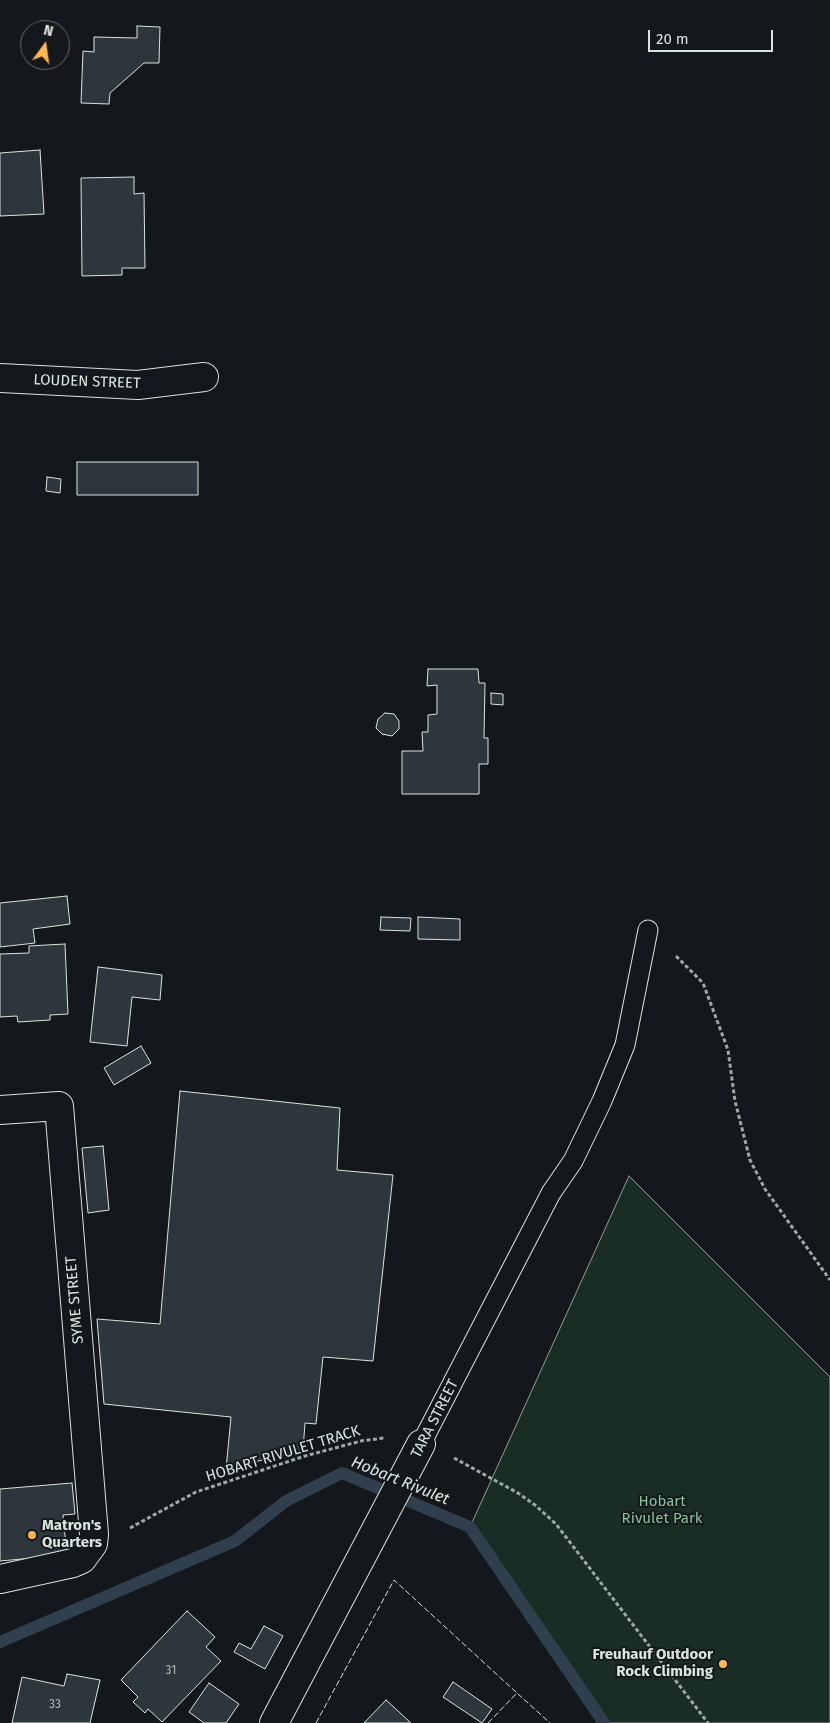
<!DOCTYPE html>
<html>
<head>
<meta charset="utf-8">
<style>
	body { margin:0 }
	#map { position:relative; width:830px; height:1723px; overflow:hidden; background:#14181c; font-family:"Fira Sans",sans-serif }
	canvas { display:block }
	.north { position:absolute; left:20px; top:20px; width:50px; height:50px; box-sizing:border-box; background:#14181c; border:1px solid #626a69; border-radius:50%; rotate:14deg; font-size:14px; font-weight:700; line-height:20px; text-align:center; color:#d8e6dc }
	.north::after { content:''; display:block; margin:auto; width:18px; height:22px; background:#ffb74d; clip-path:polygon(50% 0,100% 100%,50% 72%,0 100%) }
	.scale { position:absolute; left:648px; top:30px; width:125px; height:22px; box-sizing:border-box; border:2px solid #d8e6dc; border-top:0; padding-left:6px; font-size:15px; line-height:18px; white-space:nowrap; color:#d8e6dc; -webkit-text-stroke:4px #14181c; paint-order:stroke }
</style>
</head>
<body>
<div id="map">
<canvas width="830" height="1723"></canvas>
<div class="north">N</div>
<div class="scale">20 m</div>
</div>
<script>
const g = document.querySelector('canvas').getContext('2d');
g.lineJoin = 'round';
function paint(path, color) {
  g.fillStyle = color;
  g.fill(path, 'evenodd');
}
function poly(rows) {
  const path = new Path2D();
  for (const r of rows) {
    path.moveTo(r[0], r[1]);
    for (let i = 2; i < r.length; i += 2) path.lineTo(r[i], r[i + 1]);
  }
  return path;
}
function stroke(path, color, width, dash) {
  g.strokeStyle = color;
  g.lineWidth = width;
  g.lineCap = dash ? 'butt' : 'round';
  g.setLineDash(dash || []);
  g.stroke(path);
}
function label(font, color, halo, rows, align = 'center') {
  g.font = font + ' "Fira Sans",sans-serif';
  g.lineWidth = 4;
  g.setLineDash([]);
  g.textBaseline = 'middle';
  g.strokeStyle = halo;
  g.fillStyle = color;
  for (const [text, x, y, turn = 0] of rows) {
    g.save();
    g.translate(x, y);
    g.rotate((+turn || 0) * Math.PI / 180);
    g.textAlign = isNaN(turn) ? turn : align;
    if (halo) g.strokeText(text, 0, 0);
    g.fillText(text, 0, 0);
    g.restore();
  }
}
const green = poly([
	[629,1176,830,1377,830,1723,604,1723,470,1527,629,1176]
]);
paint(green, '#1a2d24');
stroke(green, '#939e99', 1);
stroke(poly([
	[0,1642,235,1541,286,1501,342,1473,470,1527,604,1723]
]), '#2f3f4d', 12);
const building = poly([
	[137,26,160,27,159,63,144,63,110,93,109,104,81,103,83,51,94,52,94,37,137,38,137,26],
	[40,150,44,214,0,216,0,153,40,150],
	[134,177,134,194,144,193,145,268,122,268,122,275,82,276,81,178,134,177],
	[77,462,198,462,198,495,77,495,77,462],
	[47,477,61,479,60,493,46,491,47,477],
	[428,669,478,669,479,683,485,683,484,738,488,738,488,764,479,764,479,794,402,794,402,751,423,751,422,732,428,732,428,715,437,714,437,685,427,686,428,669],
	[491,693,503,694,503,705,491,704,491,693],
	[385,713,394,714,399,721,399,729,392,736,382,734,376,728,378,719,385,713],
	[67,896,70,924,33,929,35,943,0,947,0,903,67,896],
	[381,917,411,918,410,931,380,930,381,917],
	[418,917,460,919,460,940,418,939,418,917],
	[65,944,68,1014,50,1015,50,1020,18,1022,17,1016,0,1017,0,954,29,953,29,946,65,944],
	[98,967,162,975,160,1000,132,997,127,1046,90,1042,98,967],
	[141,1046,151,1063,114,1085,104,1068,141,1046],
	[180,1091,340,1108,337,1170,393,1175,373,1361,323,1357,316,1424,305,1423,303,1450,226,1469,231,1417,104,1404,97,1319,160,1324,180,1091],
	[103,1146,109,1210,88,1213,82,1148,103,1146],
	[72,1483,75,1514,63,1515,67,1555,0,1561,0,1489,72,1483],
	[187,1611,215,1637,206,1647,221,1661,162,1722,148,1709,145,1713,133,1702,138,1697,121,1680,187,1611],
	[264,1626,283,1636,265,1669,234,1652,239,1643,251,1649,264,1626],
	[67,1674,100,1680,90,1723,12,1723,22,1677,64,1686,67,1674],
	[453,1682,492,1709,482,1723,443,1697,453,1682],
	[209,1683,239,1704,226,1723,204,1723,189,1712,209,1683],
	[386,1700,411,1723,364,1723,386,1700]
]);
paint(building, '#2c363c');
stroke(building, '#d8e6dc', 1);
const lane = poly([
	[421,1444,551,1193,573,1161,602,1101,625,1045,648,930]
]);
const street = poly([
	[0,378,138,385,204,377],
	[0,1110,59,1106,94,1534,93,1544,82,1559,73,1563,0,1579],
	[274,1723,421,1444]
]);
stroke(lane, '#d8e6dc', 21);
stroke(street, '#d8e6dc', 30);
stroke(poly([
	[676,956,703,983,728,1050,735,1101,750,1160,765,1189,830,1280],
	[454,1458,518,1493,535,1505,556,1524,708,1723],
	[130,1528,196,1492,305,1456,361,1441,384,1438]
]), '#9da8a2', 3, [4, 2.5]);
stroke(lane, '#14181c', 19);
stroke(street, '#14181c', 28);
stroke(poly([
	[316,1723,394,1580,517,1693],
	[488,1723,517,1693,550,1723]
]), '#d8e6dc', 1, [6, 2.5]);
for (const [x, y, r, color] of [
	[32,1535,5,"#ffb74d"],
	[723,1664,5,"#ffb74d"]
]) {
  const dot = new Path2D();
  dot.arc(x, y, r, 0, 2 * Math.PI);
  g.fillStyle = color;
  g.fill(dot);
  stroke(dot, '#14181c', 2);
}
label('12px', '#adbab4', null, [
	["31",171,1671],
	["33",55,1705]
]);
label('15px', '#d8e6dc', '#14181c', [
	["LOUDEN STREET",87,382,2],
	["SYME STREET",75,1300,-95],
	["TARA STREET",435,1419,-63],
	["HOBART RIVULET TRACK",283,1454,-17]
]);
label('15px', '#8ac095', '#14181c', [
	["Hobart",662,1502],
	["Rivulet Park",662,1519]
]);
label('bold 15px', '#d8e6dc', '#14181c', [
	["Matron's",42,1526],
	["Quarters",42,1543],
	["Freuhauf Outdoor",713,1655,"right"],
	["Rock Climbing",713,1672,"right"]
], 'left');
label('italic 16px', '#d8e6dc', '#14181c', [
	["Hobart Rivulet",400,1481,22]
]);
</script>
</body>
</html>
